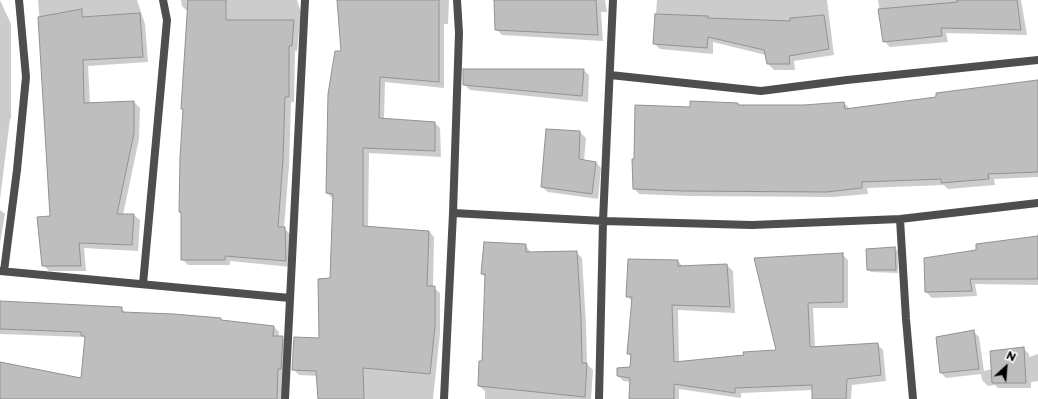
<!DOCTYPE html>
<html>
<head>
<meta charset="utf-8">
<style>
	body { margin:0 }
	#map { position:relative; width:1038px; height:399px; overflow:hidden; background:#fff; font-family:Montserrat,sans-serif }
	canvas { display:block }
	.north { position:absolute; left:986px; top:347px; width:40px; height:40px; -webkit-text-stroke:3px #fff; paint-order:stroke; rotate:26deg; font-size:11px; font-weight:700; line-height:16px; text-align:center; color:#000 }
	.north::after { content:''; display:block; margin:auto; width:14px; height:18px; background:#000; clip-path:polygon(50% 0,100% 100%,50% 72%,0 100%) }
</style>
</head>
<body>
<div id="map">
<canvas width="1038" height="399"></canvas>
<div class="north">N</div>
</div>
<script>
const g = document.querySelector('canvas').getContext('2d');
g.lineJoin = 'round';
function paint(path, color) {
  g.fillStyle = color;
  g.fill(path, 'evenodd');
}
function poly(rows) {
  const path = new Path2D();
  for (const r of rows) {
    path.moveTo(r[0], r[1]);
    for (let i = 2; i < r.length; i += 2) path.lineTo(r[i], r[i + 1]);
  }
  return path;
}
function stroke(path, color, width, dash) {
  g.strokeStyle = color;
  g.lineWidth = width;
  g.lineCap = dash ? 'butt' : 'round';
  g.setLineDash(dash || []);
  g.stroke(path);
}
paint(poly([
	[0,0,11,24,11,119,10,119,0,199],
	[38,0,137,0,145,24,148,62,88,66,90,104,134,102,140,108,139,139,123,215,134,215,140,220,138,251,84,248,86,271,49,271,43,265,51,217,59,101,39,14],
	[181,0,297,0,301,12,297,51,295,51,294,102,291,102,289,166,284,228,290,234,291,267,230,261,230,265,188,265,182,259,182,214,180,212,184,111,182,108,188,12,182,6],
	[338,0,449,0,448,24,444,24,444,88,385,82,384,119,435,123,440,128,441,157,369,153,368,227,429,231,434,237,433,287,440,293,440,333,433,399,319,399,318,376,299,375,293,369,320,339,331,279,333,199,327,193,342,52],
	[495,0,605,0,607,12,601,12,603,41,502,35,496,29],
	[657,0,827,0,834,55,794,61,795,70,774,70,768,64,766,55,713,42,713,54,660,49,654,43],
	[878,0,1021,0,1027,35,946,33,948,42,890,47,884,41],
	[583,70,589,75,588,102,470,90,464,84],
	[1038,81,1038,177,994,179,995,185,948,189,944,185,867,188,868,194,833,197,688,196,639,194,634,188,635,160,691,108,738,104,739,106,804,106,844,103,850,109,937,98],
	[580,132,586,138,584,161,596,162,601,168,598,199,548,192,542,187],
	[0,210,5,214,0,243],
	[1038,232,1038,285,975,284,977,296,932,298,926,292,977,251,1037,237],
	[525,245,531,253,576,252,582,258,586,324,587,364,593,370,591,399,485,399,485,391,479,386,483,362,486,278,482,274],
	[895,248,898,251,898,273,871,272,868,270],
	[842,254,848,260,848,308,813,308,815,348,877,344,883,350,886,381,852,385,851,399,813,399,813,390,741,393,741,398,679,389,679,399,630,399,631,382,623,381,618,375,631,368,632,357,628,353,633,302,627,296,678,261,683,267,727,265,733,271,735,313,678,310,679,363,777,351,755,258],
	[0,302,121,308,127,314,221,319,222,321,274,327,279,332,279,337,282,337,288,343,282,399,0,399,0,363,82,379,86,339,84,337,0,334],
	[973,331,979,337,984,371,992,369,1023,348,1029,354,1029,357,1038,354,1038,381,1031,382,1031,388,998,388,995,385,988,386,982,380,981,374,946,378,941,373]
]), '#0003');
const building = poly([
	[188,0,226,0,226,20,294,20,292,46,289,46,289,97,285,97,283,160,278,227,285,227,286,261,225,256,225,260,181,260,181,212,179,212,180,158,183,109,181,109,188,0],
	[337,0,439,0,439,82,380,77,379,118,435,122,435,151,363,148,363,226,429,231,427,286,435,286,435,326,430,374,363,368,364,399,318,399,316,371,292,370,294,337,319,338,318,279,330,278,333,194,326,193,328,94,335,51,341,51,337,0],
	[494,0,596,0,598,35,495,30,494,0],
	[957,0,1017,0,1021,30,941,28,942,36,883,42,878,9,958,2,957,0],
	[82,9,82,17,140,13,143,57,83,60,84,103,134,101,134,133,117,214,134,214,132,245,79,243,81,266,42,266,37,217,50,216,38,17,82,9],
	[655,14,708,16,708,18,790,21,790,18,824,15,829,49,789,56,790,64,767,64,764,50,708,37,707,48,653,44,655,14],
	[463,69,584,69,582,96,463,85,463,69],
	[1038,80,1038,172,988,174,989,179,941,183,941,179,862,182,862,188,827,192,682,191,633,189,632,159,634,159,635,105,690,107,690,101,738,103,738,105,804,105,844,102,845,109,936,97,936,93,1038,80],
	[546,129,580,131,579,159,596,162,592,194,541,187,546,129],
	[1038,236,1038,279,970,279,972,291,925,292,924,258,976,250,976,244,1038,236],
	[484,242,526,244,526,252,577,251,581,318,582,363,587,363,585,397,478,386,479,361,482,361,485,274,481,274,484,242],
	[895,247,896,270,867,270,866,249,895,247],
	[843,253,843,302,808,303,810,347,878,343,881,375,847,379,846,399,812,399,812,385,735,388,735,393,674,384,674,399,629,399,630,378,617,376,617,368,630,367,631,354,627,354,632,297,626,297,628,259,678,260,678,266,727,264,730,307,672,305,674,362,744,355,743,352,776,350,754,258,843,253],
	[0,301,122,307,122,312,174,314,221,318,221,320,274,326,273,336,283,336,281,369,278,369,277,399,0,399,0,362,81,378,85,336,81,336,81,332,0,329,0,301],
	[974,330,979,369,940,373,936,337,974,330],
	[1024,347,1026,383,992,383,990,351,1024,347]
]);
paint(building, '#bebebe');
stroke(building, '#929292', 1);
stroke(poly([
	[610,75,761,91,847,80,1038,60],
	[453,213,603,221,752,225,900,219,1038,203],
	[900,219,906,319,913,399],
	[0,271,290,298],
	[4,271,17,170,26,77,19,0],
	[143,284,167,20,163,0],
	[285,399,305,0],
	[444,399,453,213,459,33,457,0],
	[599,399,603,221,613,0]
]), '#4e4e4e', 8);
</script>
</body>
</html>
